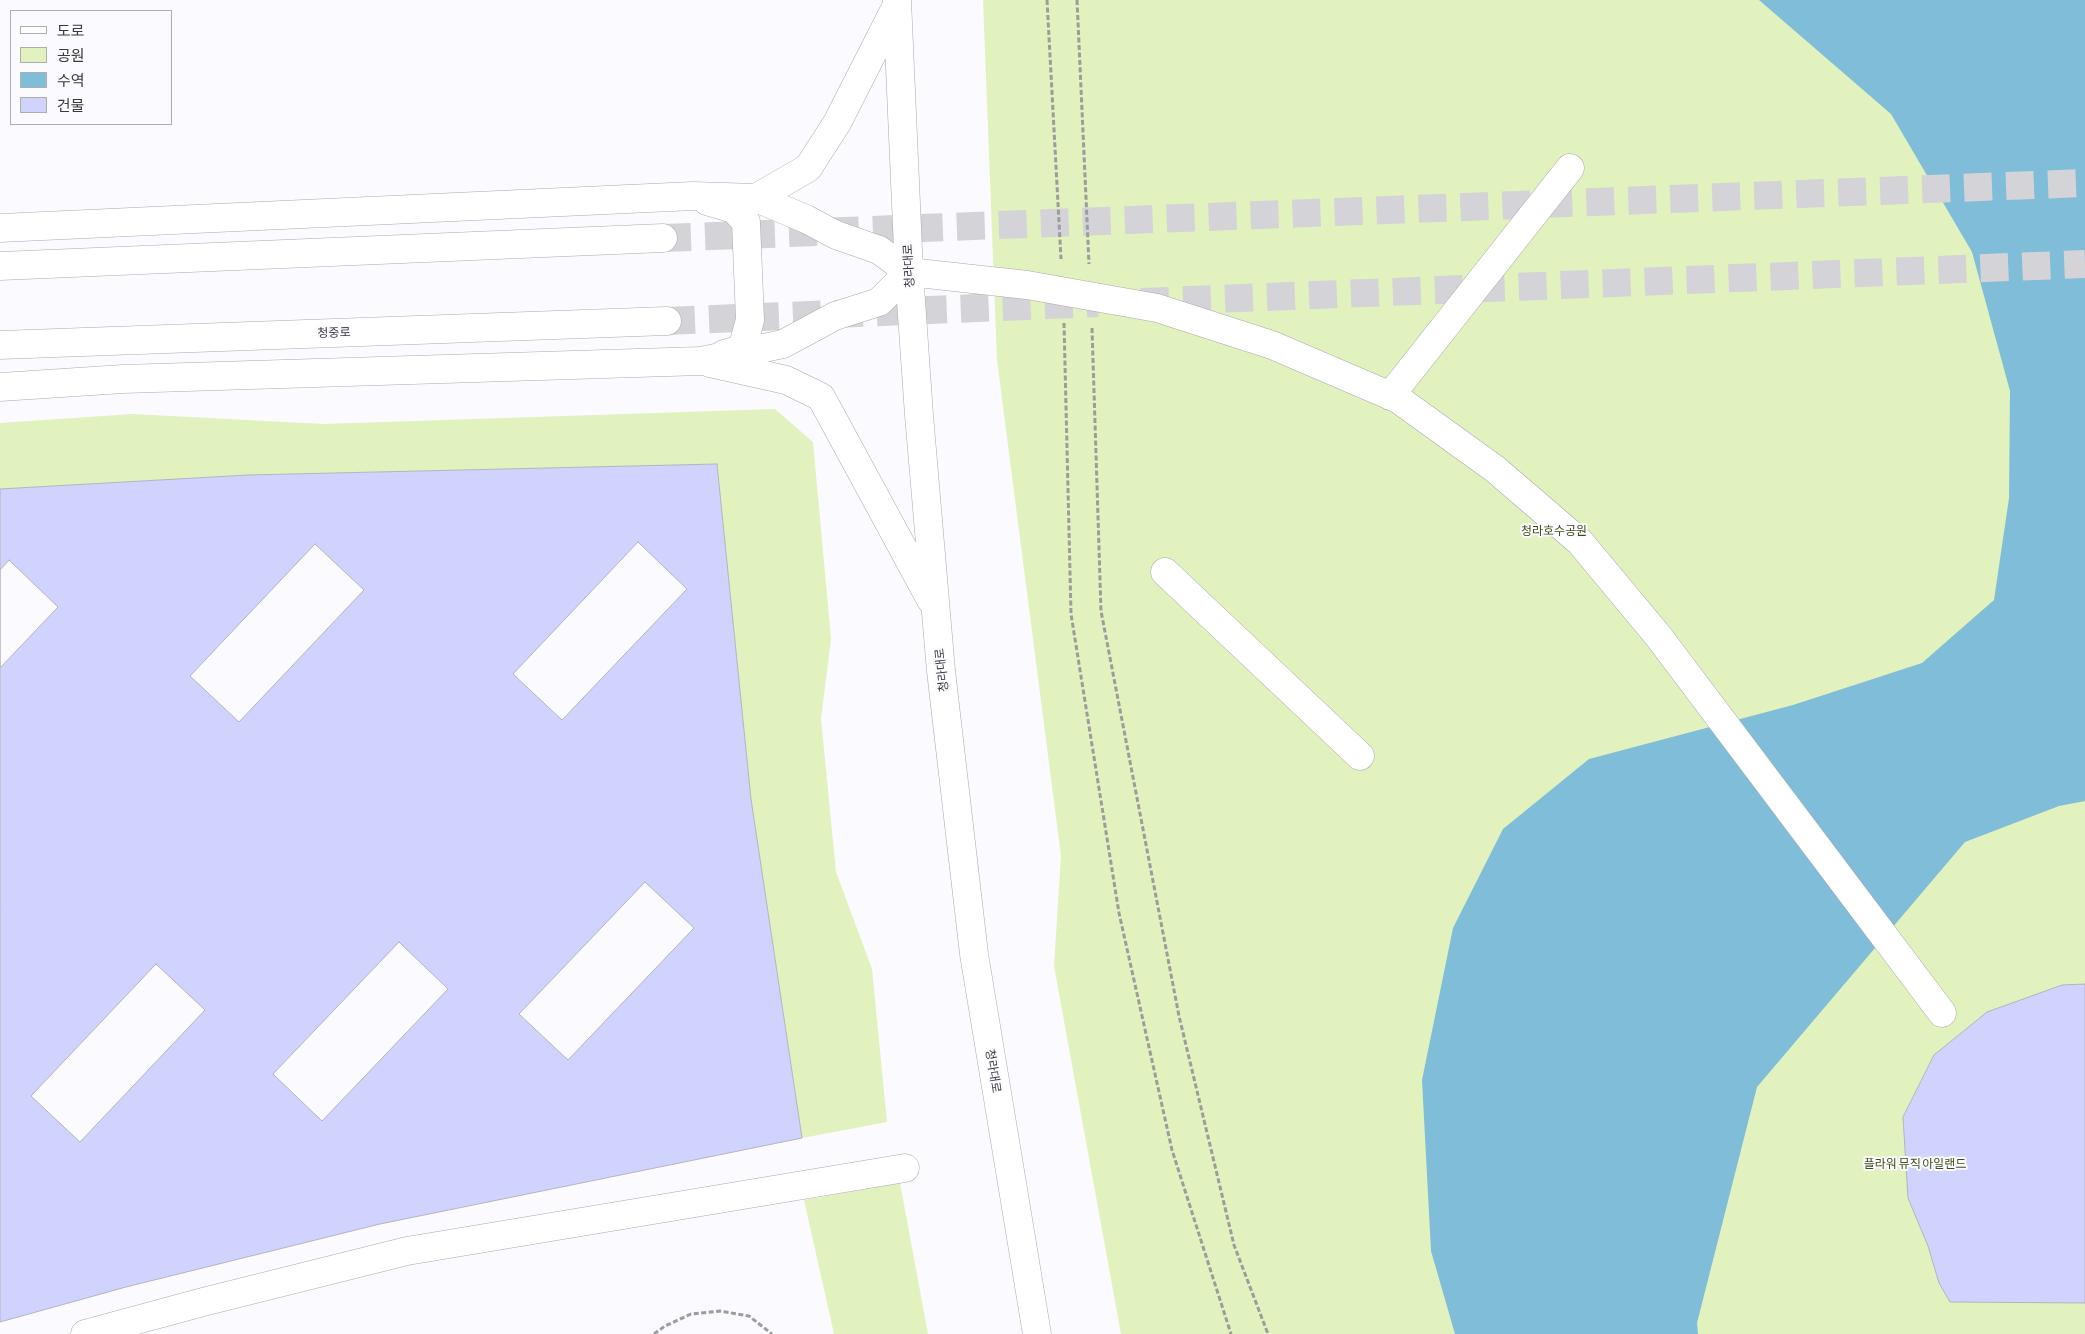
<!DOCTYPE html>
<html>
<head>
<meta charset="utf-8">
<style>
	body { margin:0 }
	#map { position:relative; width:2085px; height:1334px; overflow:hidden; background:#fbfafe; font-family:"Asap Condensed","Noto Sans KR",sans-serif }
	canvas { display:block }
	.legend { position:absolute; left:10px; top:10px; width:162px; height:115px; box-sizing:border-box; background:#fbfafe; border:1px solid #aeadb0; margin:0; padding:6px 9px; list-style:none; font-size:15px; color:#3a393b }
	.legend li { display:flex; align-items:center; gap:10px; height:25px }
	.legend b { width:25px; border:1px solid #aeadb0 }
</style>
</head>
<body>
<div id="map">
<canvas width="2085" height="1334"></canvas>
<ul class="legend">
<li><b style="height:6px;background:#fff"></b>도로</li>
<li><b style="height:14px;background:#e1f2be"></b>공원</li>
<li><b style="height:14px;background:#7fbdd8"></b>수역</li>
<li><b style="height:14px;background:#cfd3fe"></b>건물</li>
</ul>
</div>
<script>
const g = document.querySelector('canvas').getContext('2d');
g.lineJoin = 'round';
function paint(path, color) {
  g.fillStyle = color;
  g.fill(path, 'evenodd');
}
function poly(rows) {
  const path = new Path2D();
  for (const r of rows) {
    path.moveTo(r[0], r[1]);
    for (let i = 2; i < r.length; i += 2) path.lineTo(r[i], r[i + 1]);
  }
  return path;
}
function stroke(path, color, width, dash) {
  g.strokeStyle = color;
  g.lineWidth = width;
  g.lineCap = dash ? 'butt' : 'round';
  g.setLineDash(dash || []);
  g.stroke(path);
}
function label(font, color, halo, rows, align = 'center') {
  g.font = font + ' "Asap Condensed","Noto Sans KR",sans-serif';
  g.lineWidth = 4;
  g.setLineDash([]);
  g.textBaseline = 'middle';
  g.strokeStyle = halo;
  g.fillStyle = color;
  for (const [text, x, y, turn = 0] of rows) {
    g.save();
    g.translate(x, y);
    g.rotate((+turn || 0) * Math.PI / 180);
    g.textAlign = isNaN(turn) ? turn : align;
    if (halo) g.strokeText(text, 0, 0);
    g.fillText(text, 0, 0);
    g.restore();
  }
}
paint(poly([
	[983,0,2085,0,2085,1334,1121,1334,1054,966,1061,856,997,360],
	[775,409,813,442,831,639,821,719,836,872,872,969,887,1122,802,1138,751,799,717,464,248,475,0,489,0,423,132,414,324,424],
	[900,1183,928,1334,834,1334,804,1200]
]), '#e1f2be');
paint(poly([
	[1759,0,2085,0,2085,801,2059,806,1965,842,1757,1087,1697,1323,1698,1334,1455,1334,1431,1251,1422,1080,1453,928,1503,829,1589,759,1793,705,1922,663,1994,600,2009,498,2010,391,1972,252,1891,114]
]), '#7fbdd8');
const building = poly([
	[717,464,751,799,802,1138,380,1224,126,1287,0,1322,0,489,248,475,717,464],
	[638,542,687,589,562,720,513,674,638,542],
	[315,544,364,590,239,722,190,676,315,544],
	[9,560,58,607,0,668,0,570,9,560],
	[645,882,694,928,568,1060,519,1014,645,882],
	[399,942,448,989,322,1121,273,1074,399,942],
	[156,964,205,1010,80,1142,31,1096,156,964],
	[2085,984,2085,1303,1950,1302,1939,1283,1928,1246,1908,1198,1903,1117,1934,1055,1987,1012,2062,985,2085,984]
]);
paint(building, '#cfd3fe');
stroke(building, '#b4b5ba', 1);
stroke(poly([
	[663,238,2085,183],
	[1141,302,2085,264],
	[667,321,1098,303]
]), '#d4d3d7', 28, [28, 14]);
const street = poly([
	[909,272,1027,285,1157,308,1272,345,1398,399,1495,469,1580,542,1659,637,1942,1013],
	[1390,396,1570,168],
	[1165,572,1360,756],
	[85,1334,203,1302,407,1251,905,1168]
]);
const secondary = poly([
	[897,0,909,272,919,415,941,671,974,954,1037,1334],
	[756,198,808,168,837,123,897,5],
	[707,201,734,209,746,222,750,320,742,349,724,354],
	[0,228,693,196,756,198,806,219,836,235,879,250,909,272,879,302,835,316,783,344,701,361,123,379,0,387],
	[0,266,663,238],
	[0,345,667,321],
	[710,363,786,380,821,397,931,600]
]);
stroke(street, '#aaa9ae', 29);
stroke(secondary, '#aaa9ae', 29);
stroke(poly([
	[1047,0,1061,259],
	[1077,0,1089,264],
	[1064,323,1071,614,1119,913,1172,1150,1231,1334],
	[1092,328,1101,611,1179,1016,1234,1245,1268,1334],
	[654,1334,665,1326,691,1314,720,1311,749,1316,772,1334]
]), '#9c9b9e', 3, [5, 2.5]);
stroke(street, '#fff', 28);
stroke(secondary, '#fff', 28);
label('12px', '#3a393b', '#fbfafe', [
	["청라대로",909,266,-93],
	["청중로",334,333,-2],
	["청라대로",942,670,-96],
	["청라대로",993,1071,81]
]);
label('12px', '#3e4d12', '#fbfafe', [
	["청라호수공원",1554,531],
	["플라워 뮤직 아일랜드",1915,1164]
]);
</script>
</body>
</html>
